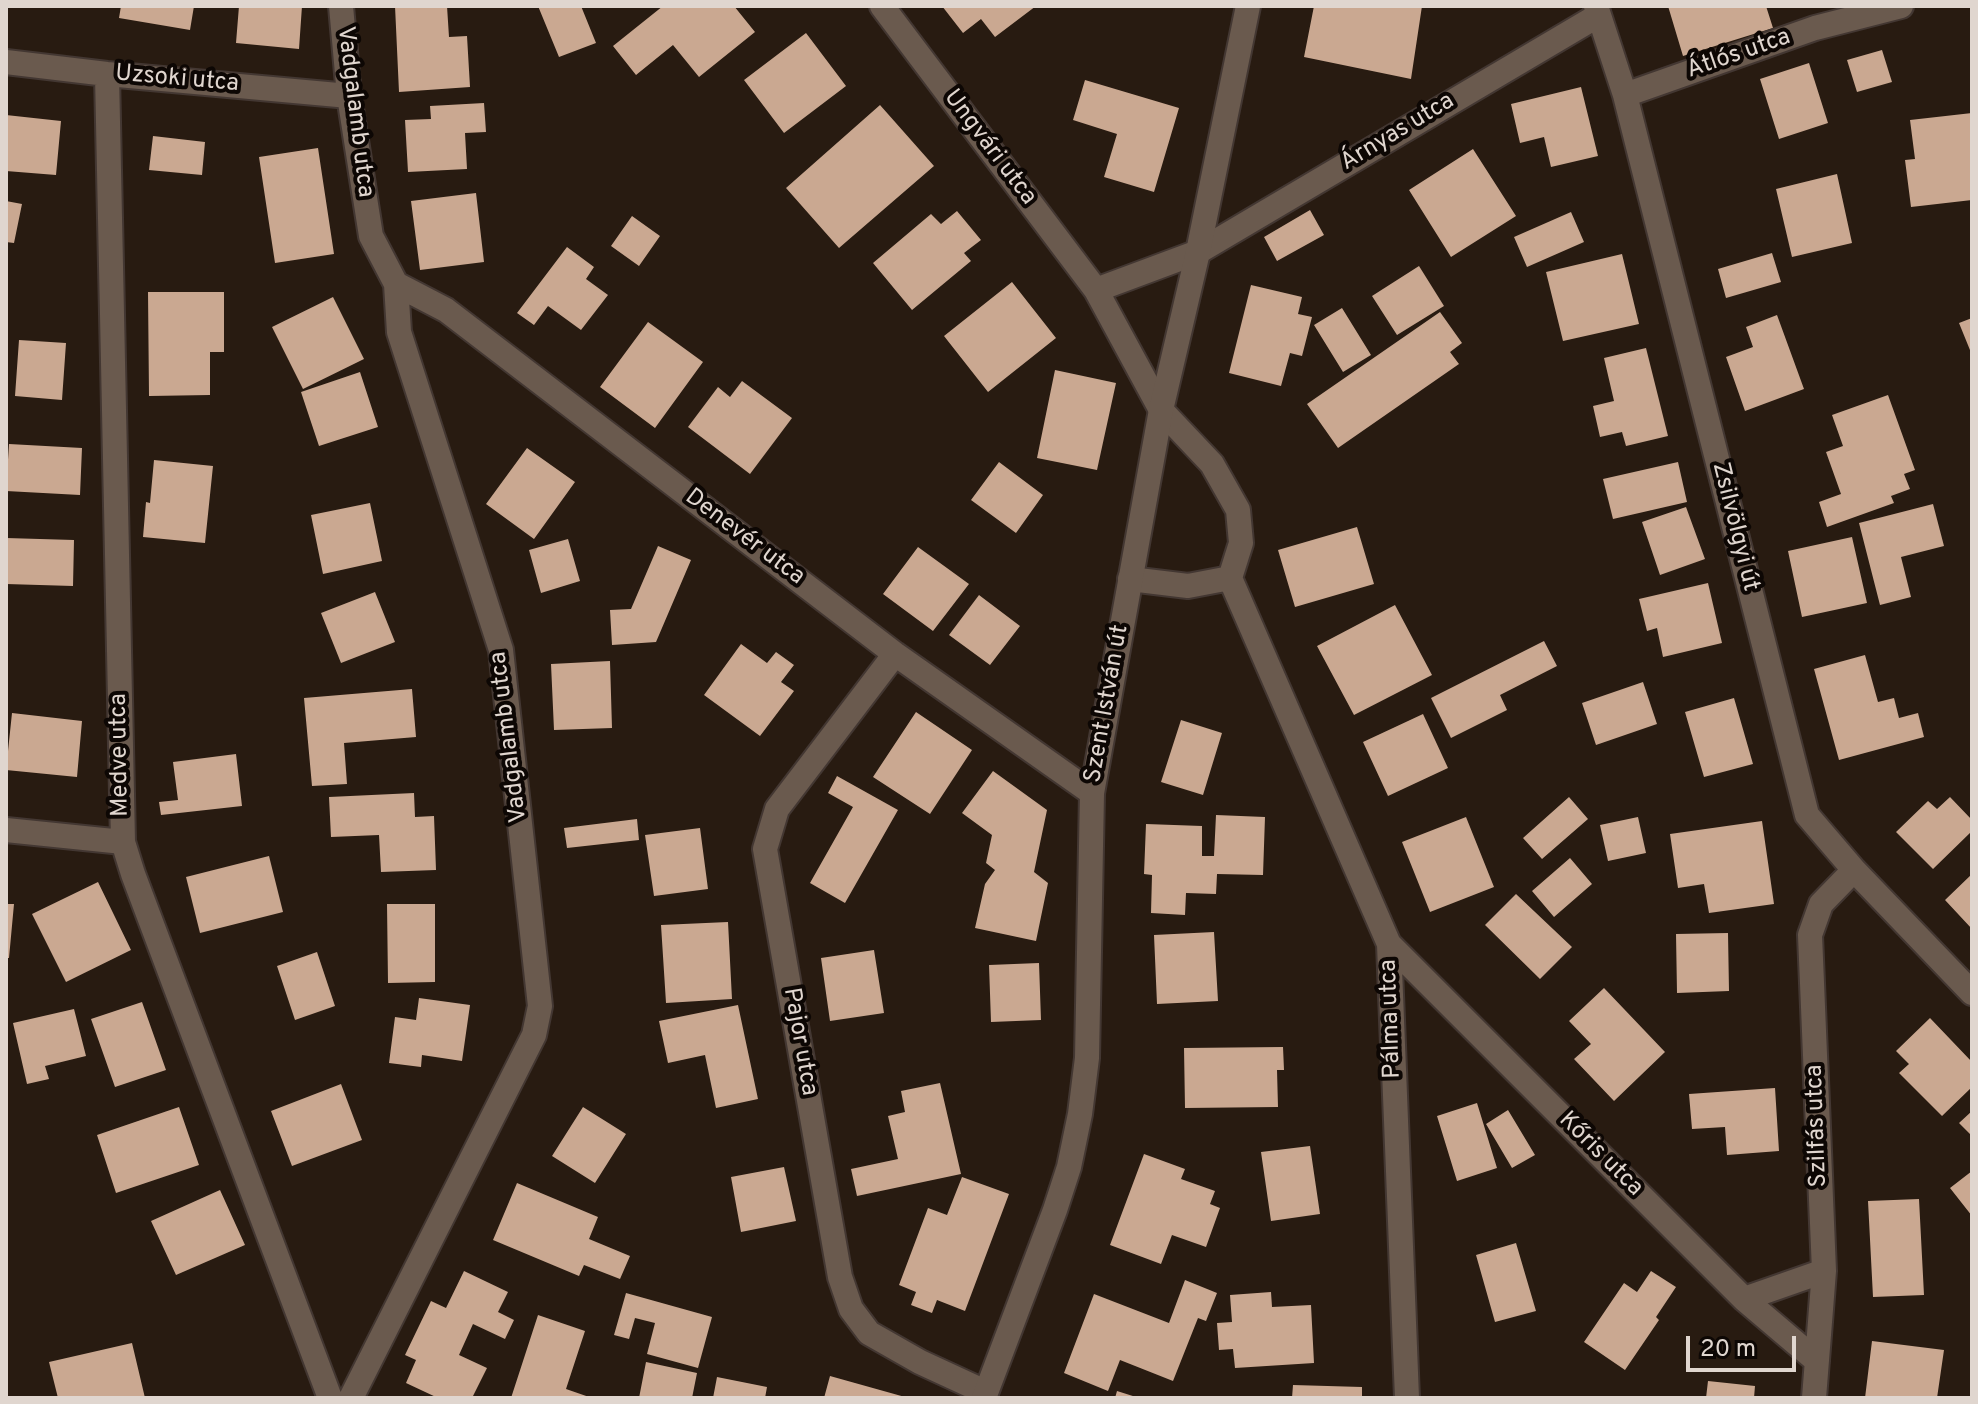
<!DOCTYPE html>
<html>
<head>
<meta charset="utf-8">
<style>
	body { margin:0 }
	#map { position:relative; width:1978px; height:1404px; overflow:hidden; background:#281b11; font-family:Overpass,sans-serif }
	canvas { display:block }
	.frame { position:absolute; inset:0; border:8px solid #e0d6cf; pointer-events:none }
	.scale { position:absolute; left:1686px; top:1336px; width:110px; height:36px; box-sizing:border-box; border:4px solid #e0d6cf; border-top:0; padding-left:10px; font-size:24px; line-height:28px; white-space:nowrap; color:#e0d6cf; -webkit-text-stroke:6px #0d0704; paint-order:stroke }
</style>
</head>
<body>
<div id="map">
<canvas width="1978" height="1404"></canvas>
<div class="frame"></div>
<div class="scale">20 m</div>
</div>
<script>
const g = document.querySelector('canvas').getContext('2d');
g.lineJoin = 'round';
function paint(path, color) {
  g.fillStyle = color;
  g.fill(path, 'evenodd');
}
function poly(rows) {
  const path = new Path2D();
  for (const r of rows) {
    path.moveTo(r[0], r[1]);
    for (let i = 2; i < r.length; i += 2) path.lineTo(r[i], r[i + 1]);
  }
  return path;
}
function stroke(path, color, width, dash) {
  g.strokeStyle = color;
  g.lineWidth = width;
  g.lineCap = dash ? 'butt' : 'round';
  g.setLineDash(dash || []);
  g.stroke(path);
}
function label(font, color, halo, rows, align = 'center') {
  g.font = font + ' Overpass,sans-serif';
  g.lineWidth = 8;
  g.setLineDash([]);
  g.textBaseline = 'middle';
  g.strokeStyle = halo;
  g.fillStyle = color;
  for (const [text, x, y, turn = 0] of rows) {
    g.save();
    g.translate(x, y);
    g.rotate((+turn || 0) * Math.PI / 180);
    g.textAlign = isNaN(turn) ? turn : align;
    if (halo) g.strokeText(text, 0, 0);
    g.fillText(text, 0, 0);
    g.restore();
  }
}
paint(poly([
	[121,6,194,6,190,30,119,18],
	[239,6,302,6,299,49,236,43],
	[395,6,447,6,449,37,467,36,470,87,399,92],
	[538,6,581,6,596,43,559,57],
	[663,6,734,6,755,32,699,77,673,45,636,75,613,46],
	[942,6,1036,6,995,37,981,19,963,33],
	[1314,6,1422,6,1411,79,1304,57],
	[1668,6,1766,6,1773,28,1683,56],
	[806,33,846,86,784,133,744,80],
	[1882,50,1892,82,1857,92,1847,60],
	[1809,63,1828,123,1779,139,1760,79],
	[1085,80,1179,108,1154,192,1104,177,1117,134,1073,120],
	[1581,87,1598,156,1551,167,1544,137,1520,143,1511,104],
	[484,103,486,132,465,133,467,169,408,172,405,120,431,119,430,106],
	[880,105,934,166,839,248,786,188],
	[1972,113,1972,200,1911,207,1905,160,1915,159,1910,120],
	[6,115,61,121,56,175,6,171],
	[153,136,205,142,202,175,149,170],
	[318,148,334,254,275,263,259,157],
	[1473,149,1516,216,1451,257,1409,190],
	[1837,174,1852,243,1792,257,1776,189],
	[476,193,484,262,420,270,411,201],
	[6,201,22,204,14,243,6,242],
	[1310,210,1324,235,1277,261,1264,237],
	[957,211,981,240,964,253,971,261,912,310,873,263,931,214,941,224],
	[1571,212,1584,242,1527,267,1514,237],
	[632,216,660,236,639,266,611,246],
	[567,247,594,267,586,279,608,295,581,330,548,306,534,325,517,313],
	[1772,253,1781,282,1726,298,1718,269],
	[1622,254,1639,324,1563,341,1546,272],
	[1419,266,1444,306,1397,335,1372,296],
	[1012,282,1056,338,988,392,944,336],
	[1251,285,1302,297,1298,314,1312,317,1302,356,1290,353,1281,386,1229,373],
	[148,292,224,292,224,352,210,352,210,395,149,396],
	[333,297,364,359,303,389,272,327],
	[1342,308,1371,355,1343,372,1314,325],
	[1440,312,1462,343,1450,352,1459,364,1338,448,1307,404],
	[1777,315,1804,389,1745,411,1726,357,1753,347,1746,327],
	[1972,318,1972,355,1959,323],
	[648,322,703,362,655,428,600,387],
	[19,340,66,343,62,400,15,396],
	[1646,348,1668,436,1626,446,1622,432,1600,437,1593,406,1614,401,1604,358],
	[1055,370,1116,383,1097,470,1037,458],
	[360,372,378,427,319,446,301,392],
	[742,381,792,418,750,474,688,427,718,387,730,397],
	[1888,395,1915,470,1904,474,1910,489,1891,496,1894,503,1827,527,1819,502,1841,494,1826,452,1843,446,1832,415],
	[9,444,82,448,80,495,6,491],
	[527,448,575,482,534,539,486,504],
	[154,460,213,466,205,543,143,537,146,502,150,503],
	[999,462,1043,495,1016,533,971,500],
	[1678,462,1687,502,1613,519,1603,479],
	[370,503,382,561,323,574,311,515],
	[1933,504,1944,546,1901,557,1911,597,1880,605,1859,523],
	[1686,507,1705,559,1660,575,1642,522],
	[1357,527,1374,584,1295,607,1278,550],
	[1852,537,1867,603,1802,617,1788,551],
	[6,538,74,540,73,586,6,584],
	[568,539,580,581,541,593,529,550],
	[658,546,691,560,656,642,612,645,610,610,631,609],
	[918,547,969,584,933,631,883,594],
	[1708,583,1722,643,1663,657,1657,628,1647,631,1639,599],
	[375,592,395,642,341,663,321,613],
	[979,595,1020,626,990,665,949,635],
	[1395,605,1432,675,1354,715,1317,646],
	[1544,641,1557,666,1500,695,1507,710,1451,738,1431,698],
	[741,644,767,663,776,652,794,665,781,682,794,691,760,736,704,695],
	[1865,655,1878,702,1894,698,1899,718,1918,713,1924,737,1839,760,1814,669],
	[610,661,612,728,554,730,551,664],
	[1643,682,1657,724,1596,745,1582,703],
	[412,689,416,737,344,743,347,784,312,786,304,698],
	[1734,698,1753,764,1704,777,1685,712],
	[916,712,972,750,930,814,873,777],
	[12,713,82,721,77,777,6,770],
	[1423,714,1448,768,1388,796,1363,742],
	[1181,720,1222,733,1203,795,1161,782],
	[236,754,242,806,161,815,159,802,178,800,173,762],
	[993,771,1047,810,1034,872,1048,883,1036,941,975,928,985,884,995,870,986,863,992,835,962,813],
	[837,776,898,810,845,903,810,883,853,807,828,793],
	[414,793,415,817,434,816,436,870,381,872,379,835,331,837,329,797],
	[1569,797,1588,819,1542,859,1523,838],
	[1950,797,1972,820,1972,831,1933,869,1896,832,1928,801,1937,809],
	[1216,815,1265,817,1263,875,1217,874,1216,894,1186,893,1185,915,1151,913,1152,875,1144,874,1146,824,1202,826,1202,856,1214,856],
	[1466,817,1494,887,1430,912,1402,842],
	[1638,817,1646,853,1608,861,1600,825],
	[637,819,639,840,567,848,564,828],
	[1762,821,1774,904,1709,913,1704,884,1678,888,1670,834],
	[700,828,708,889,654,896,645,835],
	[269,856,283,912,200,933,186,877],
	[1570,858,1592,884,1554,917,1532,891],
	[1972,874,1972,929,1945,900],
	[98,882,131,950,66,982,32,914],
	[1516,894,1572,947,1540,979,1485,925],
	[6,904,14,904,9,958,6,958],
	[387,904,435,904,435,982,388,983],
	[728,922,732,999,666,1003,661,925],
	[1214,932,1218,1001,1157,1004,1154,935],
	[1728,933,1729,991,1677,993,1676,934],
	[874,950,884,1013,830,1021,821,958],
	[317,952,335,1006,295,1020,277,966],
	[1039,963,1041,1020,991,1022,989,965],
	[1604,988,1665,1052,1614,1101,1574,1059,1591,1044,1569,1021],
	[419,998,470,1005,462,1061,422,1055,421,1067,389,1063,395,1017,416,1020],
	[142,1002,166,1070,115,1087,91,1019],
	[738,1005,758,1099,716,1108,705,1055,668,1063,659,1021],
	[74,1009,86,1056,45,1066,49,1079,27,1084,13,1023],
	[1930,1018,1972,1062,1972,1087,1942,1116,1899,1073,1909,1064,1896,1051],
	[1283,1047,1284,1070,1277,1070,1278,1107,1185,1108,1184,1048],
	[940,1083,961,1174,857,1196,851,1169,898,1159,888,1116,905,1112,901,1091],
	[341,1084,362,1140,292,1166,271,1111],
	[1775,1088,1779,1151,1727,1155,1725,1127,1692,1129,1689,1094],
	[1477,1103,1497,1168,1457,1181,1437,1116],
	[179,1107,199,1165,116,1193,97,1135],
	[583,1107,626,1134,595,1183,552,1156],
	[1508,1110,1535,1155,1512,1168,1486,1124],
	[1972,1111,1972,1136,1959,1123],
	[1310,1146,1320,1214,1271,1221,1261,1152],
	[1144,1154,1185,1169,1181,1179,1215,1191,1210,1204,1220,1208,1206,1247,1172,1235,1161,1264,1110,1245],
	[784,1167,796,1221,741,1232,731,1177],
	[1972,1171,1972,1216,1950,1188],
	[962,1177,1009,1194,965,1311,937,1300,932,1313,911,1305,916,1292,899,1285,928,1208,947,1215],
	[517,1183,598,1217,589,1239,630,1256,620,1279,584,1265,579,1276,493,1240],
	[220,1190,245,1245,176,1275,151,1221],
	[1919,1199,1924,1295,1873,1297,1868,1201],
	[1516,1243,1536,1311,1495,1322,1476,1255],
	[464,1271,508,1292,498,1312,514,1320,505,1339,473,1324,459,1355,487,1368,472,1398,438,1398,406,1383,416,1360,405,1355,431,1301,446,1308],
	[1651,1271,1676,1287,1656,1317,1659,1320,1625,1370,1584,1342,1624,1283,1637,1292],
	[1185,1280,1217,1293,1206,1321,1198,1318,1173,1381,1120,1360,1108,1391,1064,1373,1094,1294,1169,1323],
	[1271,1292,1272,1307,1311,1305,1314,1363,1235,1368,1233,1349,1219,1350,1217,1323,1232,1322,1230,1295],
	[626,1293,712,1317,698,1368,647,1354,655,1323,635,1318,629,1339,614,1335],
	[538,1315,585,1331,566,1389,592,1398,511,1398],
	[1872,1341,1944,1350,1937,1398,1865,1398],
	[132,1343,145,1398,58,1398,49,1362],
	[646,1362,697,1373,692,1398,639,1398],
	[830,1376,905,1397,905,1398,824,1398],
	[717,1377,767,1387,765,1398,713,1398],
	[1708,1381,1755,1386,1754,1398,1706,1398],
	[1293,1385,1362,1387,1362,1398,1292,1398],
	[1117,1391,1136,1397,1136,1398,1115,1398]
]), '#caa891');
const street = poly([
	[341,6,349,96,371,236,396,284,399,332,501,650,540,1006,534,1035,351,1398],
	[882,6,1096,290,1161,410,1212,464,1238,510,1241,543,1230,578,1389,944,1407,1398],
	[1596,6,1625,95,1807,815,1854,870,1972,993],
	[6,62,107,74,349,96],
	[107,74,123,842,133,874,330,1398],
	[1625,95,1815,28,1901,6],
	[396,284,446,310,895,654,1092,793],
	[1096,290,1198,252,1599,15],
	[1130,579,1188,586,1230,578],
	[895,654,777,809,765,849,840,1277,851,1309,869,1333,920,1362,985,1392],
	[6,830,123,842],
	[1389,944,1744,1299,1817,1361],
	[1744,1299,1824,1271],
	[1814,1398,1824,1271,1810,935,1821,904,1854,870]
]);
const secondary = poly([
	[984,1398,1055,1210,1069,1167,1080,1114,1087,1058,1092,793,1161,410,1198,252,1248,6]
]);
stroke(street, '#433732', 28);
stroke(secondary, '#433732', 28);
stroke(street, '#6a5a4e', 24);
stroke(secondary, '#6a5a4e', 24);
label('24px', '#e0d6cf', '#0d0704', [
	["Átlós utca",1739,55,-19],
	["Uzsoki utca",177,80,5],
	["Vadgalamb utca",354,112,83],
	["Árnyas utca",1398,133,-31],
	["Ungvári utca",989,148,53],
	["Zsilvölgyi út",1734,527,76],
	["Denevér utca",744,538,37],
	["Szent István út",1108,704,-80],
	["Vadgalamb utca",510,737,-97],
	["Medve utca",121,755,-91],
	["Pálma utca",1392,1019,-92],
	["Pajor utca",799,1042,80],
	["Szilfás utca",1818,1126,-92],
	["Kőris utca",1600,1155,45]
]);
</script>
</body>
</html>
